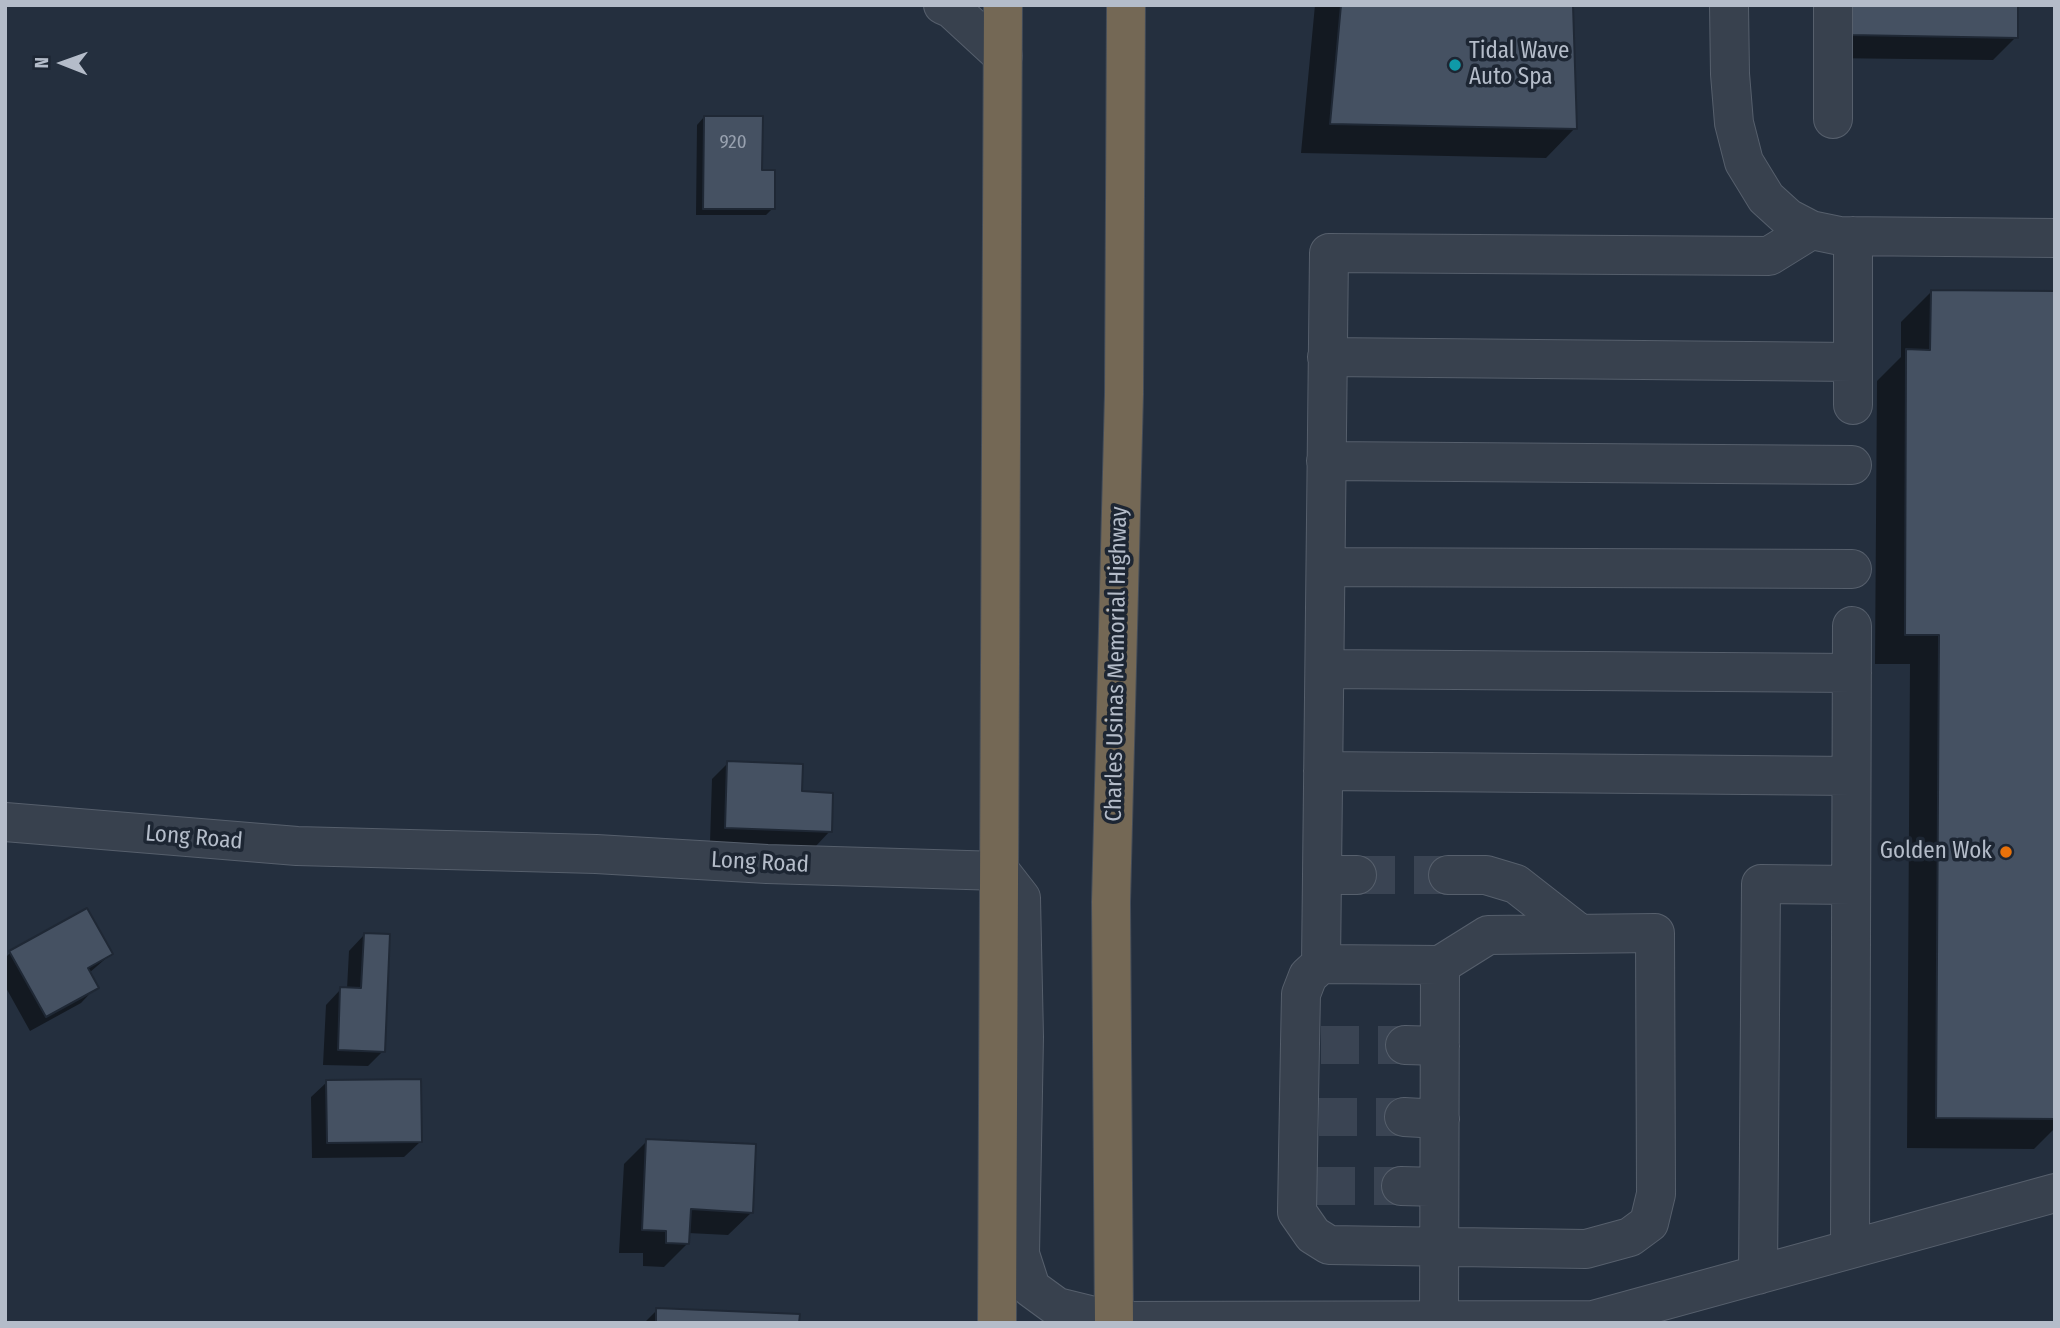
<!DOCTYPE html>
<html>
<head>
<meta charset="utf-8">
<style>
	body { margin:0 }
	#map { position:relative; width:2060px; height:1328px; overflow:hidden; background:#242f3e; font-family:"Fira Sans Condensed",sans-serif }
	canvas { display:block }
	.frame { position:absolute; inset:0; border:7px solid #b4bcc9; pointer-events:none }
	.north { position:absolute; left:28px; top:28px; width:70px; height:70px; -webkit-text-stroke:5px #1d2633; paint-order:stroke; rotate:271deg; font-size:19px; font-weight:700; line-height:28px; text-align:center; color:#b4bcc9 }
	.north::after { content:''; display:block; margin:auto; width:24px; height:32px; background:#b4bcc9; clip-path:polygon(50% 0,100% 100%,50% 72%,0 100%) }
</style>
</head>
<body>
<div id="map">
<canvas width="2060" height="1328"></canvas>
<div class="frame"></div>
<div class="north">N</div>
</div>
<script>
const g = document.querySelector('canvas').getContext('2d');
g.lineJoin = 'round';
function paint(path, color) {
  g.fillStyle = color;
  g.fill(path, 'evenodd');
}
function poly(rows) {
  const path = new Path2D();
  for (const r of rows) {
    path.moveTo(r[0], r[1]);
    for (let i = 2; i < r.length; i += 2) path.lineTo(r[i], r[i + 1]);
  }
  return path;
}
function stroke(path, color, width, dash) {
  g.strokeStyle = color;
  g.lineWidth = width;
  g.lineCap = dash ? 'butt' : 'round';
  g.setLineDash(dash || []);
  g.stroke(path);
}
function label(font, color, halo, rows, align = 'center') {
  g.font = font + ' "Fira Sans Condensed",sans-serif';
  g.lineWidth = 7;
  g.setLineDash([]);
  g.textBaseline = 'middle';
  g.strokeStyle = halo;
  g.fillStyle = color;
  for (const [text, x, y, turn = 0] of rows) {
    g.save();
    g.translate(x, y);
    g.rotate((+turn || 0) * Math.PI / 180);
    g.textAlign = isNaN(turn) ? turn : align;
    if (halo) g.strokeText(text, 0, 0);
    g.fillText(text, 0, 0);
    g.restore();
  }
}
paint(poly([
	[1315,5,1572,5,1575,128,1546,158,1301,153],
	[1827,5,2016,37,1993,60,1826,58],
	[704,117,761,172,773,208,766,215,696,215,697,125],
	[1931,292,2055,293,2055,1128,2034,1149,1907,1148,1910,664,1875,664,1877,381,1901,357,1901,322],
	[728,763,800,793,830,831,815,847,710,843,712,779],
	[364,935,383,1051,368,1066,323,1065,326,1005,341,989,347,989,349,951],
	[11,952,111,954,89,973,96,987,81,1003,30,1031,5,986,5,958],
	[327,1082,420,1142,404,1157,312,1158,311,1097],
	[647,1141,752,1212,728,1235,688,1233,687,1244,664,1267,643,1266,643,1253,619,1253,624,1164],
	[657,1310,798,1323,644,1323]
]), '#0007');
const building = poly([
	[1341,5,1573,5,1577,129,1330,124,1341,5],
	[1849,5,2018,5,2018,38,1849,35,1849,5],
	[704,116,763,116,762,170,775,170,775,209,703,209,704,116],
	[1931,290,2055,291,2055,1119,1936,1118,1939,635,1905,635,1906,349,1930,350,1931,290],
	[727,761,803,764,802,791,833,793,832,832,725,828,727,761],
	[87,908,113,954,88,968,99,988,46,1017,9,951,87,908],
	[364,933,390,934,385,1052,338,1050,340,987,361,988,364,933],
	[421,1079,422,1142,327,1143,326,1080,421,1079],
	[646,1139,756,1144,753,1213,691,1209,689,1244,666,1243,666,1231,642,1230,646,1139],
	[656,1308,800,1314,799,1323,656,1323,656,1308]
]);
paint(building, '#455162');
stroke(building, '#1f2835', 2);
stroke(poly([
	[1357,875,1448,875],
	[1321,1045,1405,1045],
	[1319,1117,1404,1117],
	[1317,1186,1401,1186]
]), '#3a4453', 38, [38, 19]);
const minor = poly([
	[943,5,952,9,1003,56],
	[1729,5,1730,74,1734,123,1744,162,1766,198,1788,218,1811,230,1840,236,2055,238],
	[1833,5,1833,119],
	[1327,357,1853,362],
	[1853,405,1853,236],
	[1326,461,1852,465],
	[1326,567,1852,569],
	[1325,669,1852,673],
	[1323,771,1851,776],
	[5,822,297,846,596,854,767,864,1000,871,1021,898,1024,1037,1020,1254,1031,1288,1057,1307,1114,1321,1593,1320,2055,1193],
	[1322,875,1357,875],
	[1448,875,1486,875,1516,884,1580,934],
	[1321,964,1308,976,1301,994,1300,1044,1297,1212,1313,1235,1329,1245,1586,1249,1630,1237,1649,1223,1656,1194,1655,933,1488,935,1440,965],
	[1405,1045,1440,1046],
	[1404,1117,1440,1119],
	[1401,1186,1439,1187],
	[1850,1249,1852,626],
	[1758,1275,1761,884,1851,885],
	[1439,1321,1440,965,1321,964,1329,253,1769,256,1811,230]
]);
const highway = poly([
	[997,1323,1003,5],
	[1114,1323,1111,902,1124,394,1126,5]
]);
stroke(minor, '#565f6c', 40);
stroke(highway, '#434c59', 40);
stroke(minor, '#38414e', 38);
stroke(highway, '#746855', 38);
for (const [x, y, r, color] of [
	[1455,65,7,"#0f9aa8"],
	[2006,852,7,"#e8710a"]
]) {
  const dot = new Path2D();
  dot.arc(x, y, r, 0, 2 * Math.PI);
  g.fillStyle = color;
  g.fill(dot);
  stroke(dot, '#1d2633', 2.5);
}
label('19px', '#98a1af', null, [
	["920",733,143]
]);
label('23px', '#b4bcc9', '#1d2633', [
	["Tidal Wave",1469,52],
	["Auto Spa",1469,78],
	["Golden Wok",1992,852,"right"]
], 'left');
label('23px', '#b4bcc9', '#1d2633', [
	["Charles Usinas Memorial Highway",1117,664,-89],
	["Long Road",194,838,5],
	["Long Road",760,863,3]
]);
</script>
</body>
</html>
